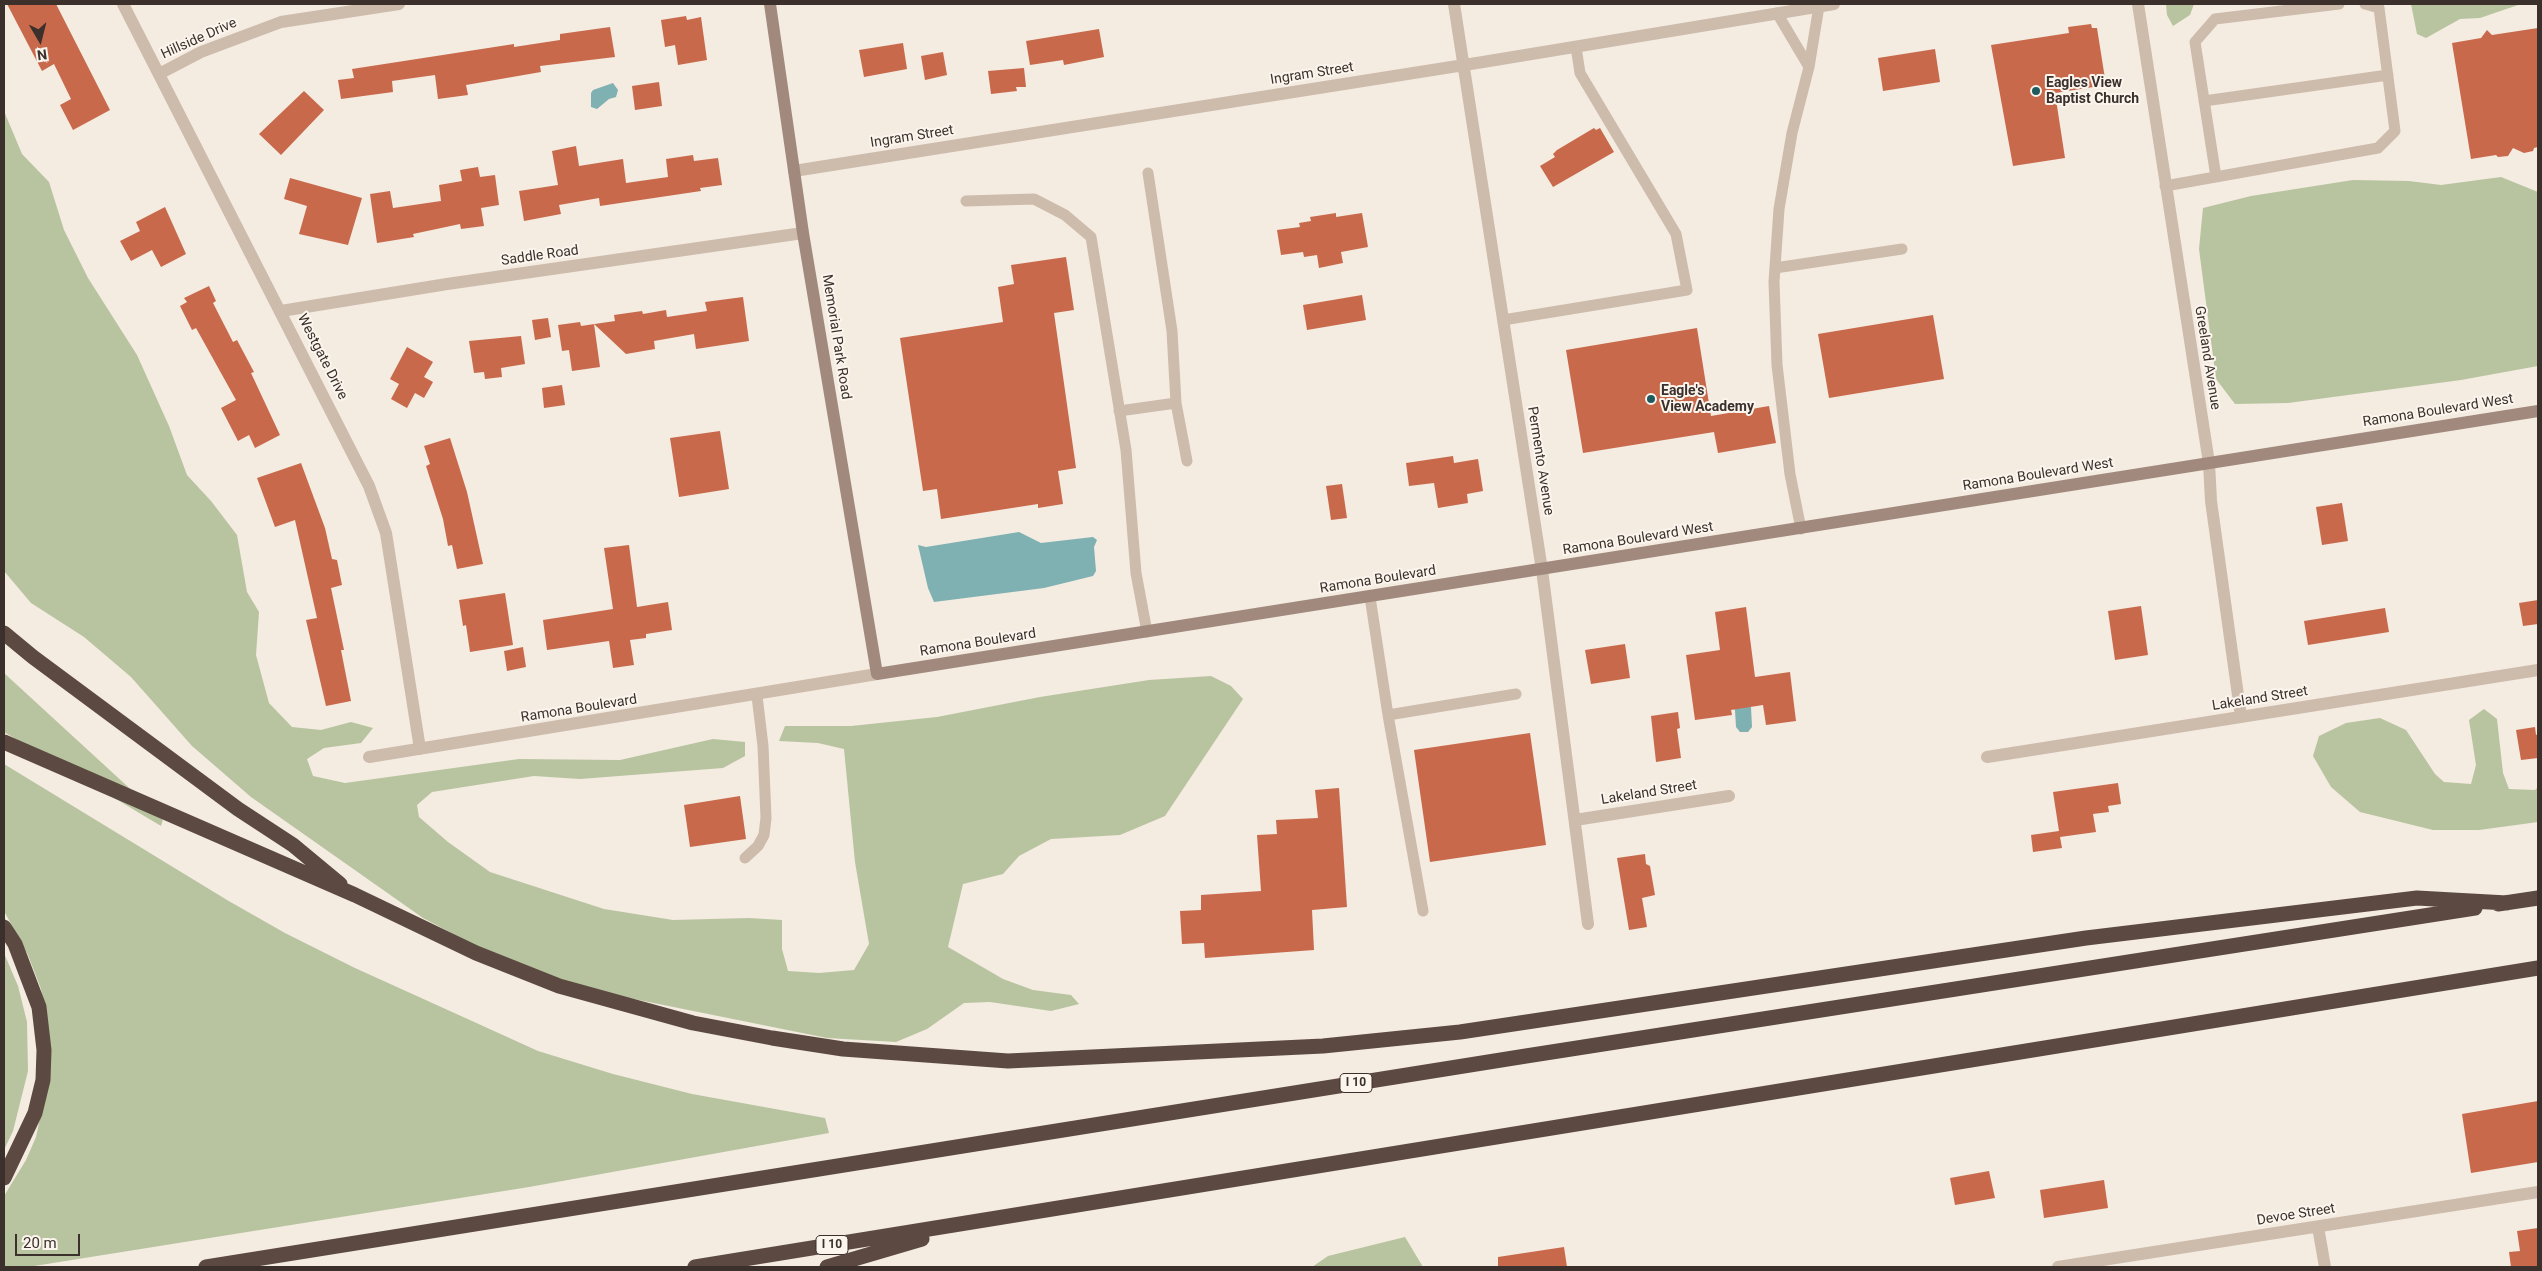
<!DOCTYPE html>
<html>
<head>
<meta charset="utf-8">
<style>
	body { margin:0 }
	#map { position:relative; width:2542px; height:1271px; overflow:hidden; background:#f4ebe1; font-family:Roboto,sans-serif }
	canvas { display:block }
	.frame { position:absolute; inset:0; border:5px solid #3b302b; pointer-events:none }
	.north { position:absolute; left:15px; top:15px; width:50px; height:50px; -webkit-text-stroke:4px #fbf5ee; paint-order:stroke; rotate:172deg; font-size:14px; font-weight:700; line-height:20px; text-align:center; color:#3b302b }
	.north::after { content:''; display:block; margin:auto; width:18px; height:22px; background:#3b302b; clip-path:polygon(50% 0,100% 100%,50% 72%,0 100%) }
	.scale { position:absolute; left:15px; top:1234px; width:65px; height:22px; box-sizing:border-box; border:2px solid #3b302b; border-top:0; padding-left:6px; font-size:15px; line-height:18px; white-space:nowrap; color:#3b302b; -webkit-text-stroke:4px #fbf5ee; paint-order:stroke }
</style>
</head>
<body>
<div id="map">
<canvas width="2542" height="1271"></canvas>
<div class="frame"></div>
<div class="north">N</div>
<div class="scale">20 m</div>
</div>
<script>
const g = document.querySelector('canvas').getContext('2d');
g.lineJoin = 'round';
function paint(path, color) {
  g.fillStyle = color;
  g.fill(path, 'evenodd');
}
function poly(rows) {
  const path = new Path2D();
  for (const r of rows) {
    path.moveTo(r[0], r[1]);
    for (let i = 2; i < r.length; i += 2) path.lineTo(r[i], r[i + 1]);
  }
  return path;
}
function stroke(path, color, width, dash) {
  g.strokeStyle = color;
  g.lineWidth = width;
  g.lineCap = dash ? 'butt' : 'round';
  g.setLineDash(dash || []);
  g.stroke(path);
}
function label(font, color, halo, rows, align = 'center') {
  g.font = font + ' Roboto,sans-serif';
  g.lineWidth = 4;
  g.setLineDash([]);
  g.textBaseline = 'middle';
  g.strokeStyle = halo;
  g.fillStyle = color;
  for (const [text, x, y, turn = 0] of rows) {
    g.save();
    g.translate(x, y);
    g.rotate((+turn || 0) * Math.PI / 180);
    g.textAlign = isNaN(turn) ? turn : align;
    if (halo) g.strokeText(text, 0, 0);
    g.fillText(text, 0, 0);
    g.restore();
  }
}
paint(poly([
	[2166,4,2194,4,2190,15,2173,26,2167,15],
	[2411,4,2521,4,2480,18,2460,19,2426,38,2417,34],
	[4,111,22,154,49,182,64,230,88,278,137,355,169,426,187,475,211,501,237,535,247,592,259,612,256,655,269,703,292,727,321,730,351,722,373,728,361,743,324,748,307,759,313,776,345,783,519,759,620,760,713,739,745,742,745,756,723,768,580,779,534,776,432,792,417,805,419,817,448,842,490,872,604,909,673,920,749,918,782,920,782,949,788,971,819,973,854,970,869,944,855,862,844,749,818,743,779,741,785,726,851,726,937,717,1040,697,1149,680,1211,676,1231,686,1243,699,1165,816,1120,835,1051,839,1019,856,1003,874,963,884,948,947,1003,979,1033,990,1071,995,1079,1004,1051,1011,990,1002,964,1003,927,1029,896,1042,827,1038,619,996,526,972,423,918,251,797,192,746,131,677,84,637,31,603,4,571],
	[2501,177,2538,192,2538,366,2461,380,2288,403,2235,404,2216,379,2199,249,2203,208,2251,196,2353,180,2409,181,2441,185],
	[4,673,163,819,161,826,4,732],
	[2484,709,2497,719,2503,773,2509,789,2535,790,2538,787,2538,822,2479,830,2433,830,2360,812,2331,787,2313,756,2319,736,2346,723,2380,718,2406,730,2435,774,2444,782,2471,784,2476,765,2469,720],
	[4,764,227,900,285,933,355,968,472,1021,538,1051,613,1074,692,1094,825,1118,829,1133,529,1187,28,1267,4,1267,4,1196,26,1160,36,1137,45,1095,48,1028,41,989,28,955,4,911],
	[4,953,18,986,27,1022,28,1071,13,1131,4,1150],
	[1405,1237,1423,1267,1312,1267,1328,1256]
]), '#b8c4a0');
paint(poly([
	[613,83,618,90,616,97,609,99,597,109,591,107,591,93,593,90],
	[1019,532,1041,543,1093,537,1097,540,1094,547,1096,571,1093,576,1044,588,934,602,928,588,918,545,926,547],
	[1732,706,1751,707,1752,727,1748,732,1740,732,1736,727,1735,710]
]), '#7fb0b2');
paint(poly([
	[7,4,56,4,110,110,73,130,60,105,71,99,54,64,42,71],
	[686,16,687,20,701,17,707,60,678,65,675,45,665,47,661,20],
	[2091,24,2092,28,2097,28,2106,85,2055,93,2065,158,2013,166,1991,45,2069,33,2068,27],
	[610,27,615,57,540,66,541,72,466,85,468,95,438,99,435,75,392,81,393,92,341,99,338,80,354,78,352,69,514,44,514,47,560,40,560,34],
	[2538,28,2538,147,2534,148,2533,151,2524,153,2513,148,2508,156,2498,157,2496,155,2471,159,2452,43,2481,38,2487,30,2492,35],
	[1099,29,1104,57,1064,65,1063,60,1030,65,1026,41],
	[903,43,907,69,864,77,859,50],
	[1935,49,1940,82,1883,91,1878,58],
	[943,52,947,75,925,80,921,56],
	[1024,68,1026,87,1016,87,1017,91,991,94,988,71],
	[659,82,662,106,635,110,632,86],
	[304,91,324,110,281,155,259,134],
	[1594,128,1596,130,1600,128,1614,152,1553,187,1540,166,1555,157,1553,154,1557,150],
	[576,146,579,166,623,159,626,183,668,177,666,159,693,155,694,161,718,158,722,185,700,188,701,191,600,206,599,198,559,205,561,214,524,221,519,191,558,185,552,151],
	[478,167,480,177,495,175,499,205,481,208,484,226,461,229,460,224,413,234,414,237,377,243,370,194,390,191,393,208,441,201,439,185,462,181,460,170],
	[290,178,362,198,348,245,299,234,307,206,284,199],
	[165,207,186,254,161,267,152,250,131,261,120,241,140,231,136,222],
	[1336,213,1336,217,1362,213,1368,247,1341,252,1343,263,1319,268,1317,255,1304,257,1303,252,1281,255,1277,230,1300,227,1299,223,1311,221,1310,217],
	[1066,257,1074,310,1054,313,1076,468,1058,471,1063,504,1038,508,1038,504,941,519,937,489,923,491,900,338,1003,322,998,287,1014,284,1011,265],
	[209,286,216,301,213,303,233,342,237,340,254,372,251,373,280,435,255,448,249,435,238,441,221,408,236,400,196,328,192,330,180,306,187,302,184,298],
	[1362,295,1366,320,1307,330,1303,305],
	[743,297,749,341,696,349,694,334,654,341,655,349,626,354,594,324,600,367,572,371,569,350,562,351,558,325,580,322,581,326,615,321,614,315,642,311,643,314,666,310,667,317,707,311,705,302],
	[1933,315,1944,379,1829,398,1818,334],
	[548,318,551,337,535,340,532,320],
	[1697,328,1711,416,1769,406,1776,443,1718,453,1714,432,1583,453,1566,350],
	[521,336,525,364,501,368,502,377,485,379,484,372,474,373,469,341],
	[407,347,433,362,424,377,433,382,424,398,415,393,407,408,391,399,399,384,390,379],
	[562,385,565,405,544,408,542,388],
	[720,431,729,489,679,497,670,438],
	[450,438,467,492,483,564,457,569,452,545,448,546,443,519,426,466,430,464,424,446],
	[1453,456,1454,463,1478,459,1483,491,1467,494,1468,503,1438,508,1434,483,1409,486,1406,463],
	[301,463,325,528,332,559,337,560,342,585,331,588,344,650,341,650,351,701,326,706,306,620,317,618,295,520,275,527,257,478],
	[1342,484,1347,518,1331,520,1326,486],
	[2342,503,2348,541,2322,545,2316,507],
	[629,545,637,607,668,602,672,630,646,634,646,638,630,640,634,665,613,668,609,641,547,650,543,620,613,609,604,548],
	[505,593,513,645,470,652,466,625,463,626,459,600],
	[2538,600,2538,624,2523,626,2519,603],
	[2141,606,2148,655,2115,660,2108,611],
	[1746,607,1755,677,1790,672,1796,721,1766,725,1763,705,1731,710,1732,715,1695,720,1686,655,1720,650,1715,612],
	[2385,608,2389,632,2308,645,2304,621],
	[1625,644,1630,678,1591,684,1585,650],
	[523,647,526,667,507,671,504,651],
	[1678,712,1680,728,1677,729,1681,758,1656,762,1651,716],
	[2535,727,2536,735,2538,734,2538,758,2521,760,2516,730],
	[1530,733,1546,845,1430,862,1414,750],
	[2118,783,2121,804,2108,806,2109,812,2093,814,2096,832,2060,837,2062,848,2033,852,2031,835,2059,831,2053,792],
	[1339,788,1347,907,1312,910,1314,950,1205,958,1204,943,1182,944,1180,911,1201,910,1201,895,1261,891,1257,835,1277,834,1276,820,1318,818,1315,790],
	[740,796,746,839,690,847,684,805],
	[1645,854,1646,864,1650,866,1655,895,1642,898,1647,927,1629,930,1617,858],
	[2538,1101,2538,1162,2471,1173,2462,1114],
	[1989,1171,1995,1198,1955,1205,1950,1178],
	[2104,1180,2108,1208,2044,1218,2040,1190],
	[2538,1228,2538,1267,2511,1267,2509,1252,2520,1251,2517,1231],
	[1564,1247,1567,1267,1498,1267,1498,1257]
]), '#c8694b');
stroke(poly([
	[1777,13,1809,67],
	[2204,101,2388,75],
	[2216,177,2195,42,2215,19,2339,4],
	[2165,186,2378,148,2395,131,2379,8,2365,4],
	[966,201,1034,199,1065,215,1091,237,1126,450,1136,573,1147,632],
	[1775,268,1902,249],
	[1503,320,1687,290,1676,234,1580,73,1576,47],
	[1176,403,1187,461],
	[1119,411,1176,403,1172,331,1148,173],
	[1801,529,1790,474,1777,365,1774,282,1779,209,1792,133,1809,67,1819,6],
	[1370,597,1388,715,1516,694],
	[1388,715,1423,911],
	[745,858,758,846,764,835,766,818,763,746,757,696]
]), '#cdbbac', 11);
stroke(poly([
	[123,4,369,486,386,533,420,749],
	[1454,4,1542,570,1588,924],
	[2138,4,2209,463,2211,501,2241,717],
	[159,74,201,52,281,22,399,4],
	[794,171,1483,62,1834,4],
	[281,311,447,284,803,233],
	[369,757,877,674],
	[1987,757,2538,670],
	[1575,820,1729,796],
	[2318,1227,2325,1267],
	[2058,1267,2538,1192]
]), '#cdbbac', 12);
stroke(poly([
	[770,4,803,233,877,674,2538,411]
]), '#a18a7d', 12);
stroke(poly([
	[4,633,33,657,238,809,293,845,340,884],
	[4,742,355,895,476,953,559,986,693,1023,772,1038,843,1049,1008,1061,1323,1046,1460,1032,2086,938,2417,898,2507,903],
	[2498,904,2538,898],
	[4,927,15,944,39,1007,44,1050,43,1080,35,1113,4,1178],
	[206,1267,1526,1056,2475,908],
	[695,1267,2538,968],
	[827,1267,922,1239]
]), '#5c4a42', 15);
for (const [x, y, r, color] of [
	[2036,91,5,"#1f5a5e"],
	[1651,399,5,"#1f5a5e"]
]) {
  const dot = new Path2D();
  dot.arc(x, y, r, 0, 2 * Math.PI);
  g.fillStyle = color;
  g.fill(dot);
  stroke(dot, '#fbf5ee', 2);
}
for (const [x, y, w] of [
	[1356,1083,32],
	[832,1245,32]
]) {
  const box = new Path2D();
  box.roundRect(x - w / 2, y - 9.5, w, 19, 4);
  g.fillStyle = '#fbf5ee';
  g.fill(box);
  stroke(box, '#3b302b', 1);
}
label('bold 12px', '#3b302b', null, [
	["I 10",1356,1083],
	["I 10",832,1245]
]);
label('14px', '#3b302b', '#fbf5ee', [
	["Hillside Drive",199,39,-24],
	["Ingram Street",1312,74,-9],
	["Ingram Street",912,137,-9],
	["Saddle Road",540,256,-8],
	["Memorial Park Road",836,337,81],
	["Westgate Drive",322,357,63],
	["Greeland Avenue",2207,358,81],
	["Ramona Boulevard West",2438,411,-9],
	["Permento Avenue",1540,461,81],
	["Ramona Boulevard West",2038,475,-9],
	["Ramona Boulevard West",1638,539,-9],
	["Ramona Boulevard",1378,580,-9],
	["Ramona Boulevard",978,643,-9],
	["Lakeland Street",2260,699,-9],
	["Ramona Boulevard",579,709,-9],
	["Lakeland Street",1649,793,-9],
	["Devoe Street",2296,1215,-9]
]);
label('bold 14px', '#3b302b', '#fbf5ee', [
	["Eagles View",2046,83],
	["Baptist Church",2046,99],
	["Eagle's",1661,391],
	["View Academy",1661,407]
], 'left');
</script>
</body>
</html>
